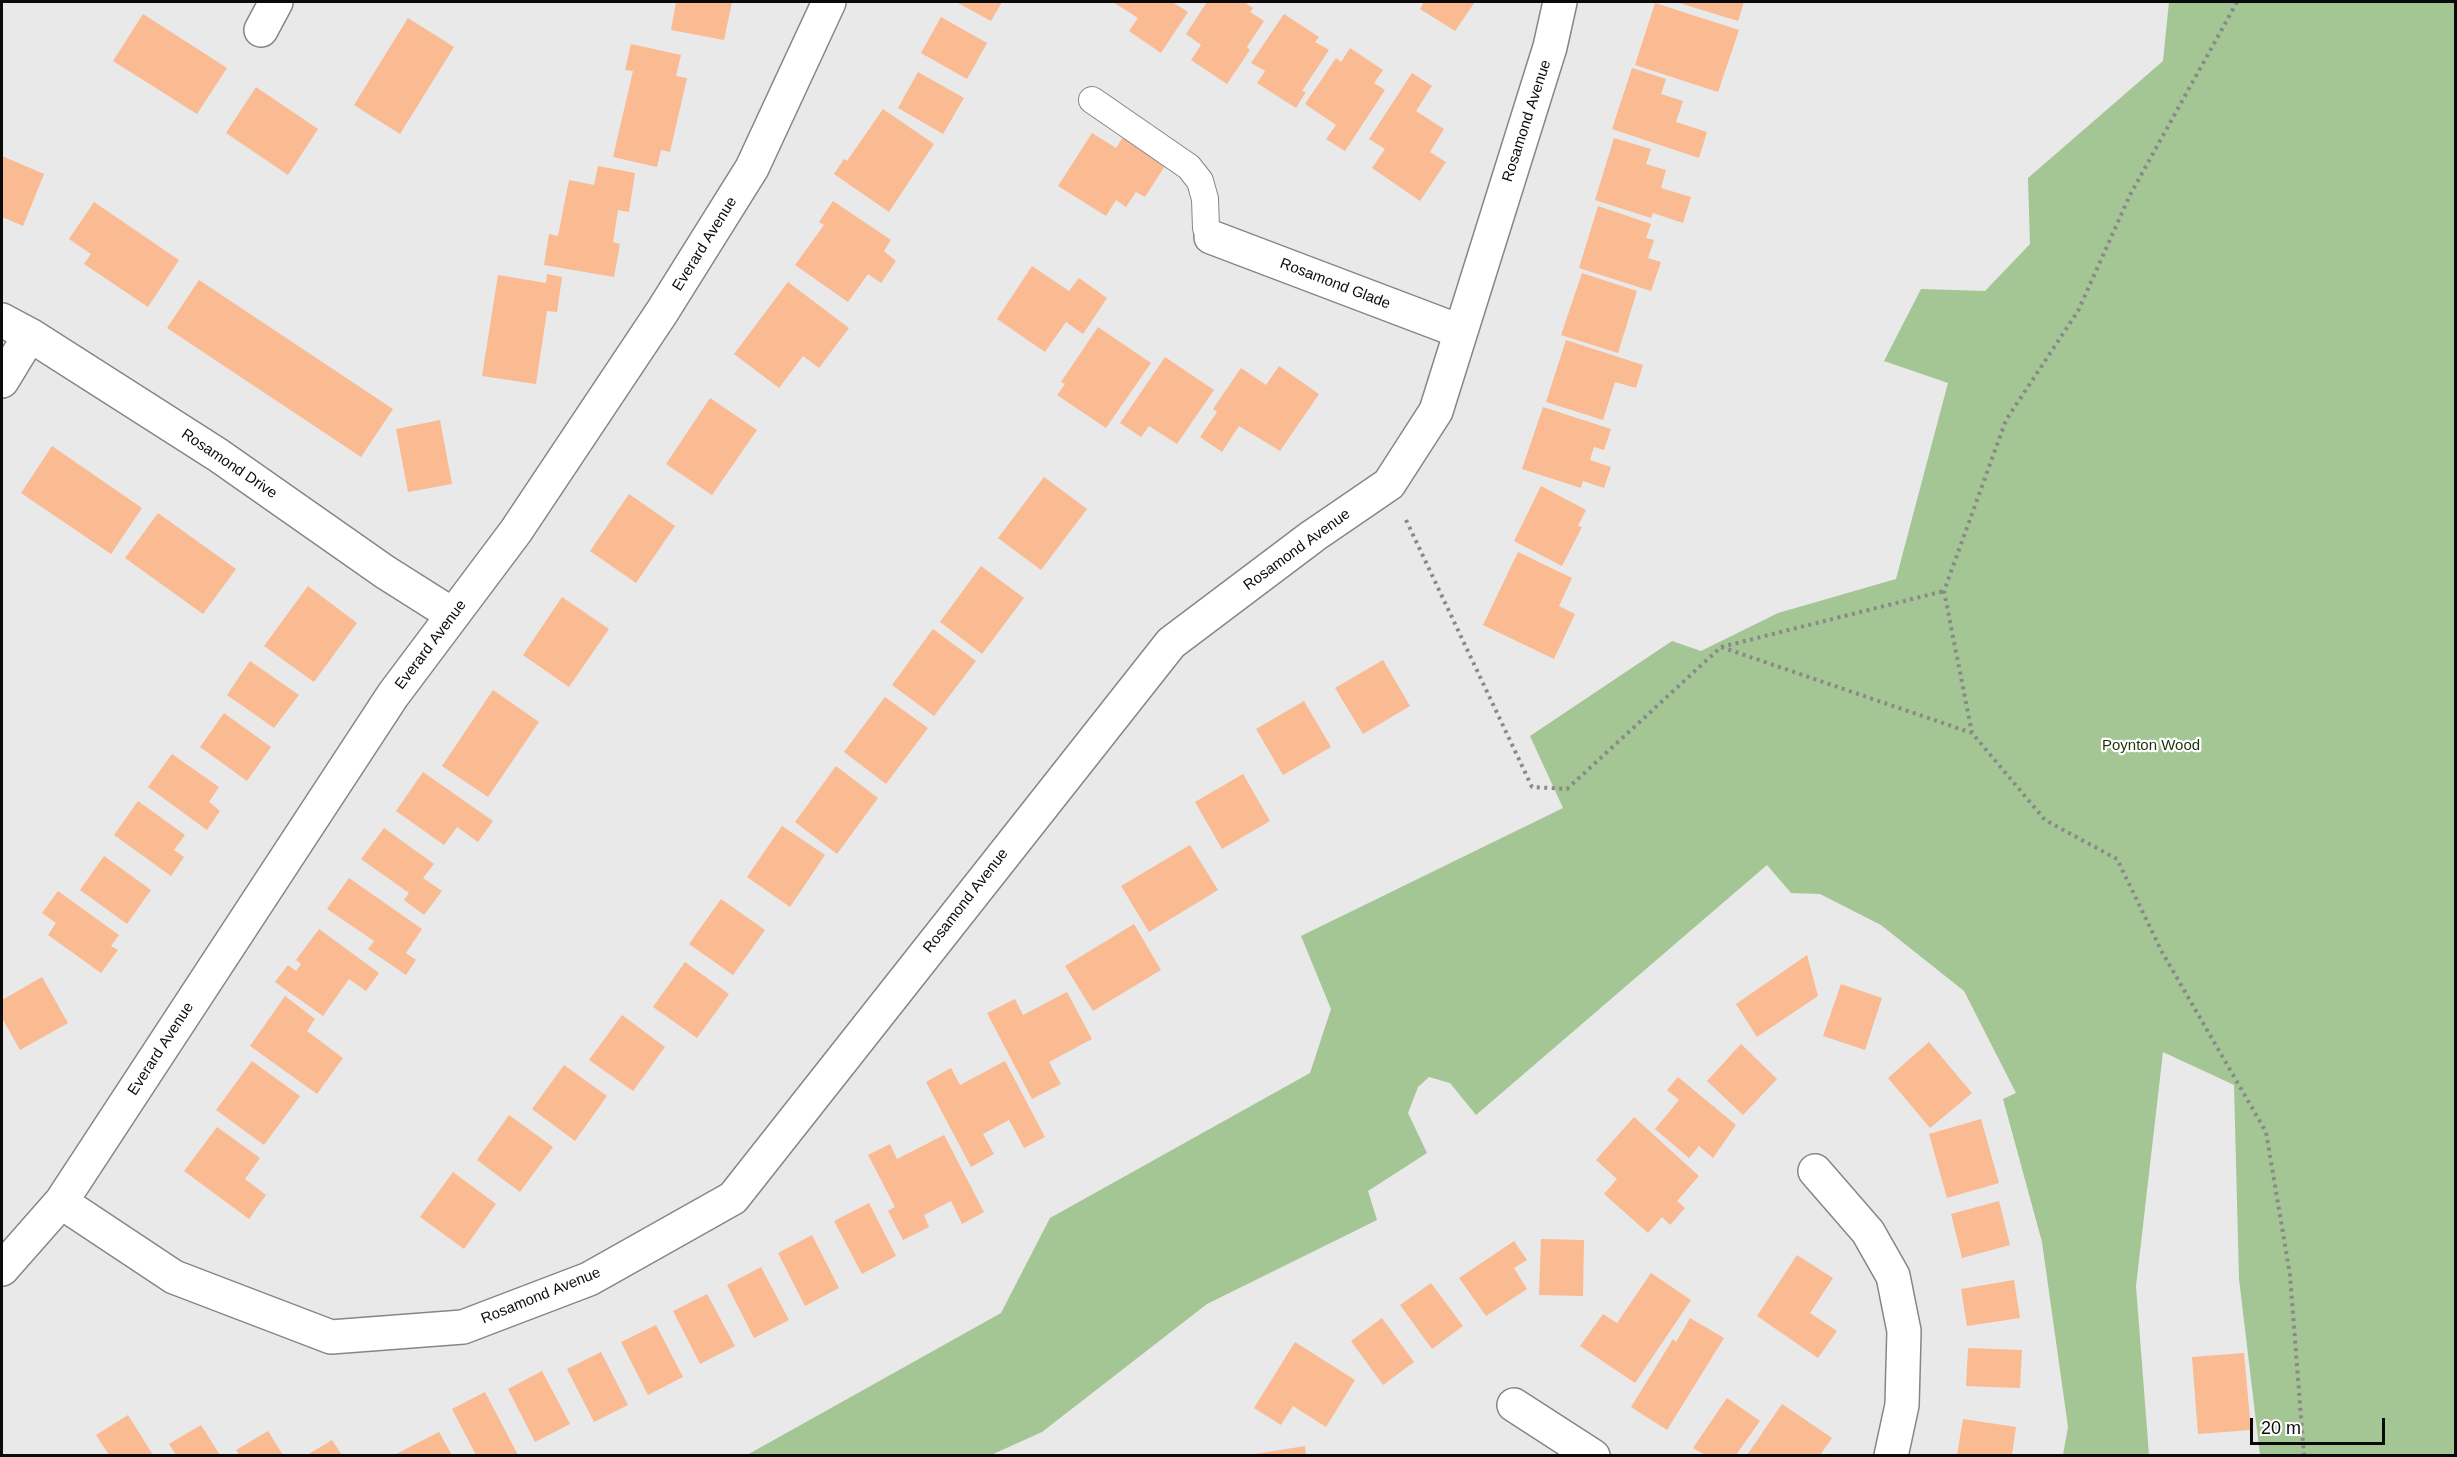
<!DOCTYPE html>
<html>
<head>
<meta charset="utf-8">
<style>
	body { margin:0 }
	#map { position:relative; width:2457px; height:1457px; overflow:hidden; background:#e9e9ea; font-family:Arial,sans-serif }
	canvas { display:block }
	.frame { position:absolute; inset:0; border:3px solid #0b0b0c; pointer-events:none }
	.scale { position:absolute; left:2250px; top:1418px; width:135px; height:27px; box-sizing:border-box; border:3px solid #0b0b0c; border-top:0; padding-left:8px; font-size:18px; line-height:21px; white-space:nowrap; color:#0b0b0c; -webkit-text-stroke:4px #fff; paint-order:stroke }
</style>
</head>
<body>
<div id="map">
<canvas width="2457" height="1457"></canvas>
<div class="frame"></div>
<div class="scale">20 m</div>
</div>
<script>
const g = document.querySelector('canvas').getContext('2d');
g.lineJoin = 'round';
function paint(path, color) {
  g.fillStyle = color;
  g.fill(path, 'evenodd');
}
function poly(rows) {
  const path = new Path2D();
  for (const r of rows) {
    path.moveTo(r[0], r[1]);
    for (let i = 2; i < r.length; i += 2) path.lineTo(r[i], r[i + 1]);
  }
  return path;
}
function stroke(path, color, width, dash) {
  g.strokeStyle = color;
  g.lineWidth = width;
  g.lineCap = dash ? 'butt' : 'round';
  g.setLineDash(dash || []);
  g.stroke(path);
}
function label(font, color, halo, rows, align = 'center') {
  g.font = font + ' Arial,sans-serif';
  g.lineWidth = 4.5;
  g.setLineDash([]);
  g.textBaseline = 'middle';
  g.strokeStyle = halo;
  g.fillStyle = color;
  for (const [text, x, y, turn = 0] of rows) {
    g.save();
    g.translate(x, y);
    g.rotate((+turn || 0) * Math.PI / 180);
    g.textAlign = isNaN(turn) ? turn : align;
    if (halo) g.strokeText(text, 0, 0);
    g.fillText(text, 0, 0);
    g.restore();
  }
}
paint(poly([
	[2169,2,2455,2,2455,1455,2260,1455,2239,1279,2234,1085,2163,1052,2136,1286,2149,1455,2063,1455,2068,1427,2042,1242,2003,1099,2016,1093,1964,991,1881,925,1820,894,1791,893,1767,865,1476,1115,1450,1083,1429,1077,1418,1087,1408,1113,1427,1153,1368,1191,1377,1220,1207,1304,1042,1432,991,1455,747,1455,1001,1313,1050,1218,1310,1073,1331,1009,1301,936,1563,808,1530,736,1672,641,1701,651,1778,613,1896,579,1948,383,1884,361,1921,289,1985,291,2030,244,2028,178,2163,61]
]), '#a4c594');
paint(poly([
	[676,2,732,2,724,40,671,30],
	[956,2,1002,2,991,21],
	[1113,2,1172,2,1188,12,1161,53,1129,31,1138,18],
	[1207,2,1244,2,1253,8,1250,12,1264,21,1247,47,1250,50,1227,84,1191,60,1201,45,1186,34],
	[1424,2,1475,2,1455,31,1420,9],
	[1676,2,1744,2,1738,21],
	[1655,3,1739,30,1718,92,1635,65],
	[143,14,227,68,197,114,113,61],
	[1284,14,1319,37,1315,42,1329,50,1302,91,1306,92,1296,108,1257,83,1265,71,1251,63],
	[941,17,987,43,967,79,921,53],
	[408,18,454,47,400,134,354,105],
	[631,44,681,55,676,76,687,78,670,152,661,150,657,167,613,157,633,71,625,70],
	[1350,48,1383,70,1374,83,1385,90,1345,151,1326,139,1336,125,1305,104,1336,58,1341,62],
	[1632,68,1666,79,1661,94,1683,101,1676,122,1707,132,1699,158,1612,129],
	[918,72,964,98,943,134,898,108],
	[1412,73,1432,86,1416,111,1444,129,1430,152,1446,162,1420,201,1372,168,1385,149,1369,139],
	[256,87,318,129,288,175,226,133],
	[883,109,934,144,889,212,834,174,844,159,847,161],
	[1092,133,1116,148,1125,134,1168,161,1145,197,1136,192,1126,207,1116,200,1106,216,1058,186],
	[1614,138,1651,149,1646,164,1666,170,1661,188,1691,197,1683,223,1653,213,1651,218,1595,200],
	[2,156,44,174,23,226,2,217],
	[598,166,635,173,629,212,618,210,613,242,620,244,614,277,544,265,549,234,558,236,569,180,594,185],
	[833,201,891,240,884,251,896,261,881,283,868,274,848,302,795,265,824,225,819,222],
	[94,202,179,260,148,307,84,264,91,254,69,239],
	[1598,206,1651,224,1646,238,1654,240,1648,258,1661,262,1651,291,1579,268],
	[1032,266,1069,291,1079,278,1107,298,1083,334,1066,322,1045,352,997,319],
	[1582,273,1637,291,1618,353,1561,335],
	[547,274,562,277,557,312,547,311,536,384,482,376,498,275,546,283],
	[199,280,393,409,361,457,167,328],
	[788,282,849,328,819,368,803,356,779,388,734,354],
	[1098,327,1151,363,1106,428,1057,395,1065,384,1061,382],
	[1566,340,1643,365,1636,388,1615,382,1603,420,1546,402],
	[1165,357,1214,390,1177,444,1149,426,1141,437,1120,423],
	[1279,366,1319,394,1280,451,1239,426,1222,452,1200,437,1217,412,1213,409,1241,368,1266,385],
	[710,398,757,430,712,495,666,464],
	[1543,407,1611,429,1604,450,1594,447,1590,460,1611,467,1604,488,1583,481,1581,488,1522,469],
	[440,420,452,484,408,492,396,429],
	[52,446,142,508,111,554,21,493],
	[1044,477,1087,509,1041,570,998,538],
	[1541,486,1586,510,1578,526,1582,527,1562,566,1514,541],
	[629,494,675,526,636,583,590,551],
	[158,513,236,569,203,614,125,558],
	[1518,552,1572,578,1559,606,1575,614,1554,659,1483,625],
	[981,566,1024,598,982,654,940,622],
	[308,586,357,623,314,682,264,646],
	[562,597,609,629,569,687,523,655],
	[933,629,976,661,934,716,892,685],
	[1383,660,1410,706,1363,734,1335,688],
	[250,661,299,695,274,728,227,695],
	[493,690,539,722,488,797,442,766],
	[885,697,928,728,886,784,844,752],
	[1304,701,1331,747,1283,775,1256,729],
	[224,713,271,747,247,781,200,747],
	[172,754,219,787,209,802,220,811,207,830,148,787],
	[836,766,878,798,837,854,795,822],
	[423,772,493,821,478,842,457,827,444,845,396,811],
	[1243,774,1270,821,1222,849,1195,802],
	[138,801,185,835,174,850,184,857,171,876,114,835],
	[782,826,825,855,790,907,747,877],
	[384,828,434,864,423,878,442,891,424,915,404,900,409,893,361,859],
	[1190,845,1218,890,1149,932,1121,886],
	[104,856,151,890,127,924,80,890],
	[349,878,422,929,406,953,416,960,406,975,368,949,374,941,327,909],
	[58,891,119,935,111,946,118,950,101,973,48,935,56,923,42,913],
	[721,899,765,930,733,975,689,944],
	[1134,924,1161,970,1093,1011,1065,966],
	[319,929,379,973,366,991,349,979,323,1016,275,982,288,965,296,971,301,964,296,960],
	[1807,955,1818,996,1757,1037,1736,1004],
	[685,962,729,994,697,1038,653,1007],
	[42,977,68,1023,20,1050,2,1018,2,1000],
	[1841,984,1882,998,1865,1050,1823,1036],
	[1067,992,1092,1039,1049,1062,1061,1084,1032,1099,987,1013,1015,999,1023,1015],
	[285,996,315,1019,307,1031,343,1058,317,1094,250,1046],
	[622,1015,665,1047,633,1091,589,1060],
	[1929,1042,1972,1093,1930,1128,1888,1078],
	[1741,1044,1777,1079,1743,1115,1707,1081],
	[252,1061,300,1096,264,1145,216,1110],
	[1005,1061,1045,1137,1024,1148,1009,1120,983,1134,994,1154,971,1167,926,1082,951,1068,960,1085],
	[564,1065,607,1096,575,1141,532,1109],
	[1678,1077,1736,1125,1713,1158,1699,1146,1689,1158,1655,1129,1679,1100,1667,1090],
	[509,1115,553,1147,520,1192,477,1160],
	[1634,1117,1699,1176,1677,1201,1685,1208,1670,1225,1662,1217,1648,1233,1604,1194,1617,1179,1596,1160],
	[1981,1119,1999,1183,1947,1198,1929,1134],
	[217,1127,260,1158,245,1179,266,1195,249,1219,184,1171],
	[944,1135,984,1212,962,1224,951,1201,924,1215,929,1227,903,1240,888,1211,895,1207,868,1155,890,1144,897,1159],
	[453,1172,496,1204,464,1249,420,1217],
	[1999,1201,2010,1245,1962,1258,1951,1214],
	[869,1203,896,1256,862,1274,834,1221],
	[812,1235,839,1288,805,1306,778,1253],
	[1541,1239,1584,1240,1583,1296,1539,1295],
	[1514,1241,1527,1260,1514,1268,1527,1289,1486,1316,1459,1278],
	[1797,1255,1833,1278,1810,1313,1837,1331,1818,1358,1757,1316],
	[761,1267,789,1320,754,1338,727,1285],
	[1651,1273,1691,1300,1635,1383,1580,1346,1603,1314,1617,1323],
	[2014,1280,2020,1318,1967,1326,1961,1289],
	[1431,1283,1463,1326,1432,1349,1400,1305],
	[707,1294,735,1346,700,1364,673,1311],
	[1382,1318,1414,1362,1383,1385,1351,1341],
	[1690,1318,1724,1338,1667,1430,1631,1407,1673,1339,1676,1342],
	[656,1325,683,1377,648,1395,621,1342],
	[1295,1342,1355,1380,1326,1427,1293,1406,1281,1425,1254,1408],
	[1968,1348,2022,1350,2020,1388,1966,1386],
	[601,1352,628,1405,594,1422,567,1369],
	[2244,1353,2251,1430,2198,1434,2192,1357],
	[542,1371,570,1424,535,1442,508,1389],
	[485,1392,518,1455,476,1455,452,1409],
	[1727,1398,1760,1421,1736,1455,1705,1455,1693,1448],
	[1782,1404,1832,1438,1820,1455,1747,1455],
	[128,1415,153,1455,109,1455,96,1435],
	[1963,1419,2016,1427,2012,1455,1957,1455],
	[201,1425,220,1455,176,1455,169,1444],
	[268,1431,283,1455,239,1455,236,1450],
	[439,1432,452,1455,394,1455],
	[332,1440,342,1455,307,1455],
	[1305,1446,1306,1455,1255,1455,1255,1454]
]), '#faba92');
const lane = poly([
	[1092,100,1189,167,1200,181,1205,199,1206,228,1211,237]
]);
const street = poly([
	[261,30,276,2],
	[1211,237,1459,331],
	[2,320,30,335,218,455,385,572,453,615],
	[2,381,30,335],
	[1815,1171,1868,1232,1893,1276,1904,1331,1902,1405,1891,1456],
	[61,1202,174,1277,331,1337,463,1327,589,1279,733,1198,1171,643,1313,536,1389,484,1436,411,1550,47,1560,2],
	[2,1269,61,1202,393,695,516,531,662,312,752,168,829,2],
	[1514,1405,1593,1456]
]);
stroke(lane, '#868687', 28);
stroke(street, '#868687', 36);
stroke(poly([
	[2237,2,2130,195,2078,311,2006,420,1944,591,1972,733,2045,820,2117,859,2162,952,2266,1132,2290,1275,2304,1456],
	[1406,520,1532,787,1567,789,1721,647,1972,733],
	[1721,647,1944,591]
]), '#89898a', 4, [3, 4.5]);
stroke(lane, '#fff', 26);
stroke(street, '#fff', 33);
label('15px', '#0b0b0c', '#fff', [
	["Rosamond Avenue",1527,121,-72],
	["Everard Avenue",705,244,-58],
	["Rosamond Glade",1335,284,21],
	["Rosamond Drive",229,464,34],
	["Rosamond Avenue",1297,550,-36],
	["Everard Avenue",431,645,-53],
	["Rosamond Avenue",966,901,-52],
	["Everard Avenue",161,1049,-57],
	["Rosamond Avenue",541,1296,-22]
]);
label('15px', '#1a340a', '#fff', [
	["Poynton Wood",2151,746]
]);
</script>
</body>
</html>
